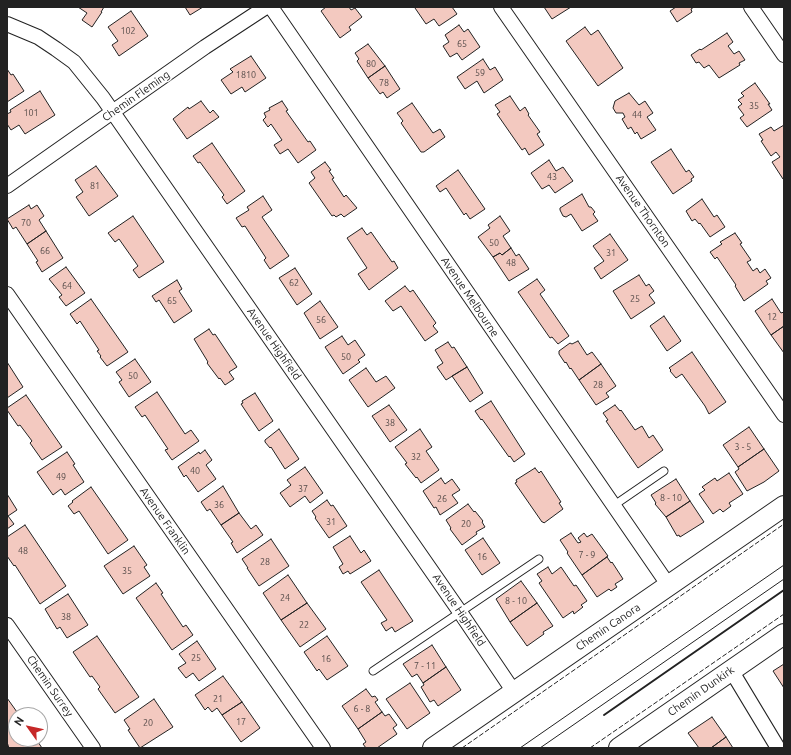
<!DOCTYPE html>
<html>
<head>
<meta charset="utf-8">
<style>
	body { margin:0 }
	#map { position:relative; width:791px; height:755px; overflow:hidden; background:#fff; font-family:Ubuntu,sans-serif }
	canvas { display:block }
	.frame { position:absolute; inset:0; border:8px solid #222; pointer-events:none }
	.north { position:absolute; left:8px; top:707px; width:40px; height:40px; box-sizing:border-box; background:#fff; border:1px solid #a7a7a7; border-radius:50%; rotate:303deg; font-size:11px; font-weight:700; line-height:16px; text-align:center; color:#222 }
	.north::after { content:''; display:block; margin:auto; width:14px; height:18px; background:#c62828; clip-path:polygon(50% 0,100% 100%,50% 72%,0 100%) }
</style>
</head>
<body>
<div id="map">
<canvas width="791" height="755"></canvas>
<div class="frame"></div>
<div class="north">N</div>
</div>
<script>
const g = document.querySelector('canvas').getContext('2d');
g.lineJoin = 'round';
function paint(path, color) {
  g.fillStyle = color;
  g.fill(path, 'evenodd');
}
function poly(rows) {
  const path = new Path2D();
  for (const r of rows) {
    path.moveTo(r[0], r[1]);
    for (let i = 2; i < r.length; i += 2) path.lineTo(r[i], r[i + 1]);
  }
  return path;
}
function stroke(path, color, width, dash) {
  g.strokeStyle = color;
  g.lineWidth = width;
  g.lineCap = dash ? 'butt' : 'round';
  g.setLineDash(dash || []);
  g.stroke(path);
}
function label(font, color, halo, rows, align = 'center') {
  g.font = font + ' Ubuntu,sans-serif';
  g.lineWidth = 3;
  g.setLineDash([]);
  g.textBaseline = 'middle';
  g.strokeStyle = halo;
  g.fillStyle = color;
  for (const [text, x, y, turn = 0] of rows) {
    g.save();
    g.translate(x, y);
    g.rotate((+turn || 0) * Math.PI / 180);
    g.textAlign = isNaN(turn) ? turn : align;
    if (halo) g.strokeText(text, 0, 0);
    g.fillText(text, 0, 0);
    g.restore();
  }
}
const building = poly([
	[78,7,104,7,101,12,102,12,92,27,82,20,87,13,78,7],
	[185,7,203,7,190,15,185,7],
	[326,7,349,7,351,10,355,8,362,17,349,27,351,30,340,38,321,11,326,7],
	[416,7,452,7,457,14,439,26,434,19,426,24,415,8,416,7],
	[544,7,571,7,552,19,544,7],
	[676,7,694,7,691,9,692,12,677,22,670,11,676,7],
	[131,11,148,36,119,56,112,45,118,41,108,27,131,11],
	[459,25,464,32,468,29,480,47,462,60,457,53,450,57,443,46,449,42,445,35,459,25],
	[585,27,591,35,598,30,623,68,598,86,566,41,585,27],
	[727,33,733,42,728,46,734,54,739,51,745,60,739,63,740,65,719,78,709,65,704,68,699,62,696,63,691,55,700,49,701,50,727,33],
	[368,44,385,66,368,78,357,61,359,59,355,53,368,44],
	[251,56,266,78,245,92,242,87,231,94,221,80,233,72,230,69,251,56],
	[483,59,490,70,495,67,503,80,484,93,477,81,465,89,457,77,483,59],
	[385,66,400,89,387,98,383,92,380,94,368,78,385,66],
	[7,69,11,75,13,74,24,91,7,102,7,69],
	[755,83,770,104,768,104,772,110,747,127,740,118,744,115,738,107,742,104,738,100,744,96,741,93,755,83],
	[40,91,55,115,25,134,19,125,11,130,7,124,7,114,11,112,10,110,40,91],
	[629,93,639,105,645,101,653,113,647,117,656,130,641,139,637,132,635,134,631,127,628,129,622,119,625,117,623,113,616,113,613,108,615,101,629,93],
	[510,96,520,111,525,107,529,114,528,115,540,132,537,134,544,145,529,155,525,148,522,150,497,114,500,112,495,105,510,96],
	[201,101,210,113,213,110,219,117,187,139,173,119,188,107,189,109,201,101],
	[282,101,288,110,286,111,308,142,310,141,316,150,298,163,288,149,280,154,274,145,282,140,271,124,268,127,263,120,266,117,264,113,270,110,269,108,282,101],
	[412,103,433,133,440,129,445,137,424,152,421,152,401,123,403,121,397,113,412,103],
	[784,125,784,179,783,179,772,162,780,157,776,152,771,156,761,141,763,140,759,134,771,127,774,131,784,125],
	[212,143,245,191,227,204,222,197,224,195,200,162,198,163,193,156,212,143],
	[671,149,686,172,689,170,694,177,691,179,692,181,673,194,651,162,671,149],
	[549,160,556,171,563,167,573,181,555,193,549,185,542,189,531,173,549,160],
	[325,162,331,170,329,171,334,178,332,179,344,197,346,195,357,208,344,217,341,214,336,217,334,215,332,216,309,183,315,178,311,172,325,162],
	[96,166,118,196,89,216,76,197,83,192,75,180,96,166],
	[458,170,485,209,470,219,466,213,464,215,446,188,440,192,436,186,458,170],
	[582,194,589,207,591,207,595,212,593,214,598,221,582,231,571,214,566,217,563,216,560,210,560,208,582,194],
	[263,196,272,210,262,217,289,256,270,269,264,260,266,258,245,226,242,227,236,218,249,210,247,207,263,196],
	[702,199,714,217,717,215,725,227,710,237,700,223,699,224,695,219,692,221,686,211,702,199],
	[29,205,31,209,37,205,44,216,39,220,46,231,27,244,16,227,13,229,7,219,29,205],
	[133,216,164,262,139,278,133,270,138,266,119,239,115,242,108,233,133,216],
	[500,216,510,231,503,236,511,248,502,255,500,253,493,257,478,237,490,228,488,225,500,216],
	[362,228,367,235,371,232,392,262,394,261,398,268,369,290,358,274,367,268,347,238,362,228],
	[46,231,63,258,42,272,36,262,38,261,27,244,46,231],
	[735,233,742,243,740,244,751,260,747,262,753,271,757,268,760,273,765,269,771,278,766,281,768,284,744,301,735,286,736,285,717,257,715,259,710,252,722,244,720,242,735,233],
	[610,234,628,260,601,279,594,268,604,261,593,246,610,234],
	[511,248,516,256,519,254,529,269,509,281,493,257,500,253,502,255,511,248],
	[66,267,85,293,66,306,59,297,62,295,49,279,66,267],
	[295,268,312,294,297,305,279,278,295,268],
	[639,275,646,286,649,284,654,291,649,295,655,303,631,319,613,291,639,275],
	[537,279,545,290,540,294,569,336,558,344,552,337,550,338,518,292,537,279],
	[177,280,182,289,179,291,192,311,174,323,159,300,156,302,152,296,177,280],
	[405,286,410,292,413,290,436,323,433,326,438,332,425,341,401,306,393,311,385,301,405,286],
	[91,299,128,352,107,366,100,357,101,356,97,351,99,350,80,321,77,324,70,314,91,299],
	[772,299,781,313,784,312,784,326,771,335,755,311,772,299],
	[320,301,338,327,320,339,304,313,320,301],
	[664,316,681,341,667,351,650,326,664,316],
	[784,326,784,353,771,335,784,326],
	[209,329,213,335,215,334,237,367,229,372,234,379,225,385,220,378,219,379,207,363,208,362,194,339,209,329],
	[342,336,348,345,355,340,365,355,358,360,360,362,343,374,325,347,342,336],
	[578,341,587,355,592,352,601,364,579,380,571,368,570,369,566,362,565,363,559,354,559,351,570,343,572,344,578,341],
	[448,342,452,348,454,347,467,367,446,380,437,367,443,363,435,350,448,342],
	[692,352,726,402,709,414,705,406,682,374,676,378,670,371,671,370,669,368,692,352],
	[135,359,151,382,129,397,119,382,122,380,116,372,135,359],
	[7,362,23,387,7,398,7,362],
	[601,364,616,386,606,393,609,397,596,405,579,380,601,364],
	[467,367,483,393,470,402,452,376,467,367],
	[366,368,376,382,386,376,395,388,368,407,349,380,366,368],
	[157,392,185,434,191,430,199,441,172,460,165,450,168,449,145,415,142,417,135,407,157,392],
	[255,393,273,421,259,431,241,404,243,403,242,401,255,393],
	[26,395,62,447,42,460,30,443,32,441,20,425,18,426,7,410,7,408,26,395],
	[491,401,525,454,514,462,510,456,509,457,482,419,481,420,475,411,491,401],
	[389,405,407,430,390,442,372,416,389,405],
	[615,405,620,411,621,410,635,430,642,426,649,438,653,435,663,450,638,468,606,421,608,420,603,413,615,405],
	[749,427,764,449,738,467,723,445,749,427],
	[279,429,299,459,285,469,271,447,270,448,265,442,265,440,279,429],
	[420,429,432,447,426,451,439,470,421,483,417,477,416,478,405,464,407,463,395,447,420,429],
	[764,449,779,471,764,482,747,491,735,472,739,469,738,467,764,449],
	[205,450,212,460,206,465,216,479,198,492,186,475,184,477,178,467,199,452,200,454,205,450],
	[67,452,75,464,73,465,84,482,65,495,61,489,53,495,37,472,67,452],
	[305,467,323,493,310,503,305,496,290,507,280,493,291,485,287,480,305,467],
	[535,468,539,473,541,471,561,502,559,503,563,509,544,523,543,522,542,522,515,483,517,482,516,480,535,468],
	[729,473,743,494,729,503,731,506,723,512,720,509,713,514,699,494,705,490,702,487,715,478,717,481,729,473],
	[441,478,445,484,452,479,460,490,452,495,458,503,440,515,436,507,434,508,423,491,441,478],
	[676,479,690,501,666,517,655,504,656,503,651,495,676,479],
	[223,486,239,513,221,525,210,509,207,511,201,502,223,486],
	[91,487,128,540,108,554,79,511,74,514,68,506,73,502,72,501,91,487],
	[7,494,17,510,8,516,14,524,7,529,7,494],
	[327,500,331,506,333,505,347,526,329,538,315,518,316,517,312,511,327,500],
	[690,501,704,522,680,537,679,535,677,536,666,517,690,501],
	[468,504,474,512,475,511,483,521,482,522,485,527,476,532,477,534,462,545,450,529,451,528,446,520,468,504],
	[239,513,251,529,256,525,263,535,237,553,231,543,233,542,221,525,239,513],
	[25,525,66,586,40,604,15,565,14,566,7,556,7,537,25,525],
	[571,533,578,543,581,542,578,538,584,533,587,537,592,534,608,556,582,575,567,553,568,552,560,540,571,533],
	[350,536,361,553,364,550,371,561,350,574,348,571,343,574,339,567,343,564,333,547,350,536],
	[483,538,500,563,482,575,465,550,483,538],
	[271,539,289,566,259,586,247,568,248,568,242,559,271,539],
	[134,546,147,565,144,567,150,576,123,594,104,566,134,546],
	[607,557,611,563,612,562,623,579,615,584,617,587,611,591,609,589,597,597,582,575,607,557],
	[548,567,552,574,561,567,574,586,576,585,587,601,581,605,583,607,574,614,573,611,563,618,539,583,542,581,537,574,548,567],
	[379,570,413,621,395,632,392,627,386,631,381,623,387,620,361,582,379,570],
	[288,575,307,603,281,620,263,593,288,575],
	[521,581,537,603,510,622,496,599,521,581],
	[156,583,163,593,161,594,183,627,186,625,193,635,172,650,136,598,156,583],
	[68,594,88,625,67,638,60,627,57,629,45,609,68,594],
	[307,603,326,629,300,647,281,620,307,603],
	[537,603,553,626,543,632,544,634,527,646,510,622,537,603],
	[97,636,139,697,115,713,98,689,100,687,92,676,90,677,73,652,97,636],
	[327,636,348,666,327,680,319,669,317,671,304,652,327,636],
	[197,641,216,669,199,681,193,673,186,678,178,668,186,663,179,654,197,641],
	[432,645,446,667,423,683,417,674,412,677,403,664,432,645],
	[784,664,784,688,773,671,784,664],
	[446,667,461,690,438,706,434,700,430,702,421,687,424,685,423,683,446,667],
	[223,676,242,702,222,715,217,708,212,712,208,707,205,710,195,695,223,676],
	[410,683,430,713,407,729,386,699,410,683],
	[366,689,372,697,375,696,378,700,375,702,382,712,358,729,342,706,366,689],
	[7,698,17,712,15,714,16,716,16,739,32,739,33,741,36,739,42,748,9,748,7,742,7,698],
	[154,699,173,727,140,748,128,730,130,729,124,720,154,699],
	[242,702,260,728,241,742,222,715,242,702],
	[382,712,385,716,389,714,397,725,393,728,397,734,377,748,366,748,363,744,366,742,358,729,382,712],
	[712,717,726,737,711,748,699,748,688,733,712,717],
	[726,737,733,748,711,748,726,737]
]);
paint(building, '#f3c9c0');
stroke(building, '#222', 1);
const lane = poly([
	[613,506,664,471],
	[373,671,539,559]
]);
const street = poly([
	[271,7,669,586],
	[501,7,784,415],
	[751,7,784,55],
	[7,24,38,37,56,49,74,62,103,98,460,612,514,692],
	[7,186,205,47,266,7],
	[7,294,323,748],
	[7,625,93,748],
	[731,670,778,748]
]);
const secondary = poly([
	[433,748,784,506],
	[619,748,784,634]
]);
stroke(lane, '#222', 9);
stroke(street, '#222', 16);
stroke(secondary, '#222', 22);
stroke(lane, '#fff', 7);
stroke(street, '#fff', 14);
stroke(secondary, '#fff', 20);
stroke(poly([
	[520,748,784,565],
	[540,748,784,579]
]), '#222', 1);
stroke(poly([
	[462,748,784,524],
	[590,748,784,614]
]), '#222', 1, [5, 2]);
stroke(poly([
	[604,715,784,590]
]), '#222', 2);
label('9px', '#564c4a', null, [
	["102",128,31],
	["65",462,44],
	["80",371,64],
	["59",480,73],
	["1810",246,75],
	["78",384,83],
	["35",754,106],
	["101",31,113],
	["44",637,115],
	["43",552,177],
	["81",95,186],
	["70",26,223],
	["50",494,243],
	["66",45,251],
	["31",611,253],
	["48",511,263],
	["62",294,283],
	["64",67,286],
	["25",635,299],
	["65",172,301],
	["12",772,317],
	["56",321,320],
	["50",346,357],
	["50",133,376],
	["28",598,385],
	["38",390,423],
	["3 - 5",743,447],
	["32",416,457],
	["40",195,471],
	["49",61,477],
	["37",303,489],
	["8 - 10",671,498],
	["26",442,499],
	["36",219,505],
	["31",331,522],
	["20",466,524],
	["48",23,551],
	["7 - 9",587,555],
	["16",482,557],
	["28",265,562],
	["35",127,571],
	["24",285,598],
	["8 - 10",516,601],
	["38",66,617],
	["22",304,625],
	["25",196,658],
	["16",326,659],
	["7 - 11",425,666],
	["21",218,699],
	["6 - 8",362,709],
	["17",241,722],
	["20",148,723]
]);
label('11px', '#222', '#fff', [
	["Chemin Fleming",136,96,-35],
	["Avenue Thornton",643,211,55],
	["Avenue Melbourne",470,297,56],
	["Avenue Highfield",274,344,55],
	["Avenue Franklin",165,521,55],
	["Avenue Highfield",459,610,56],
	["Chemin Canora",608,627,-34],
	["Chemin Surrey",50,686,55],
	["Chemin Dunkirk",701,691,-35]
]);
</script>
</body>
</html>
